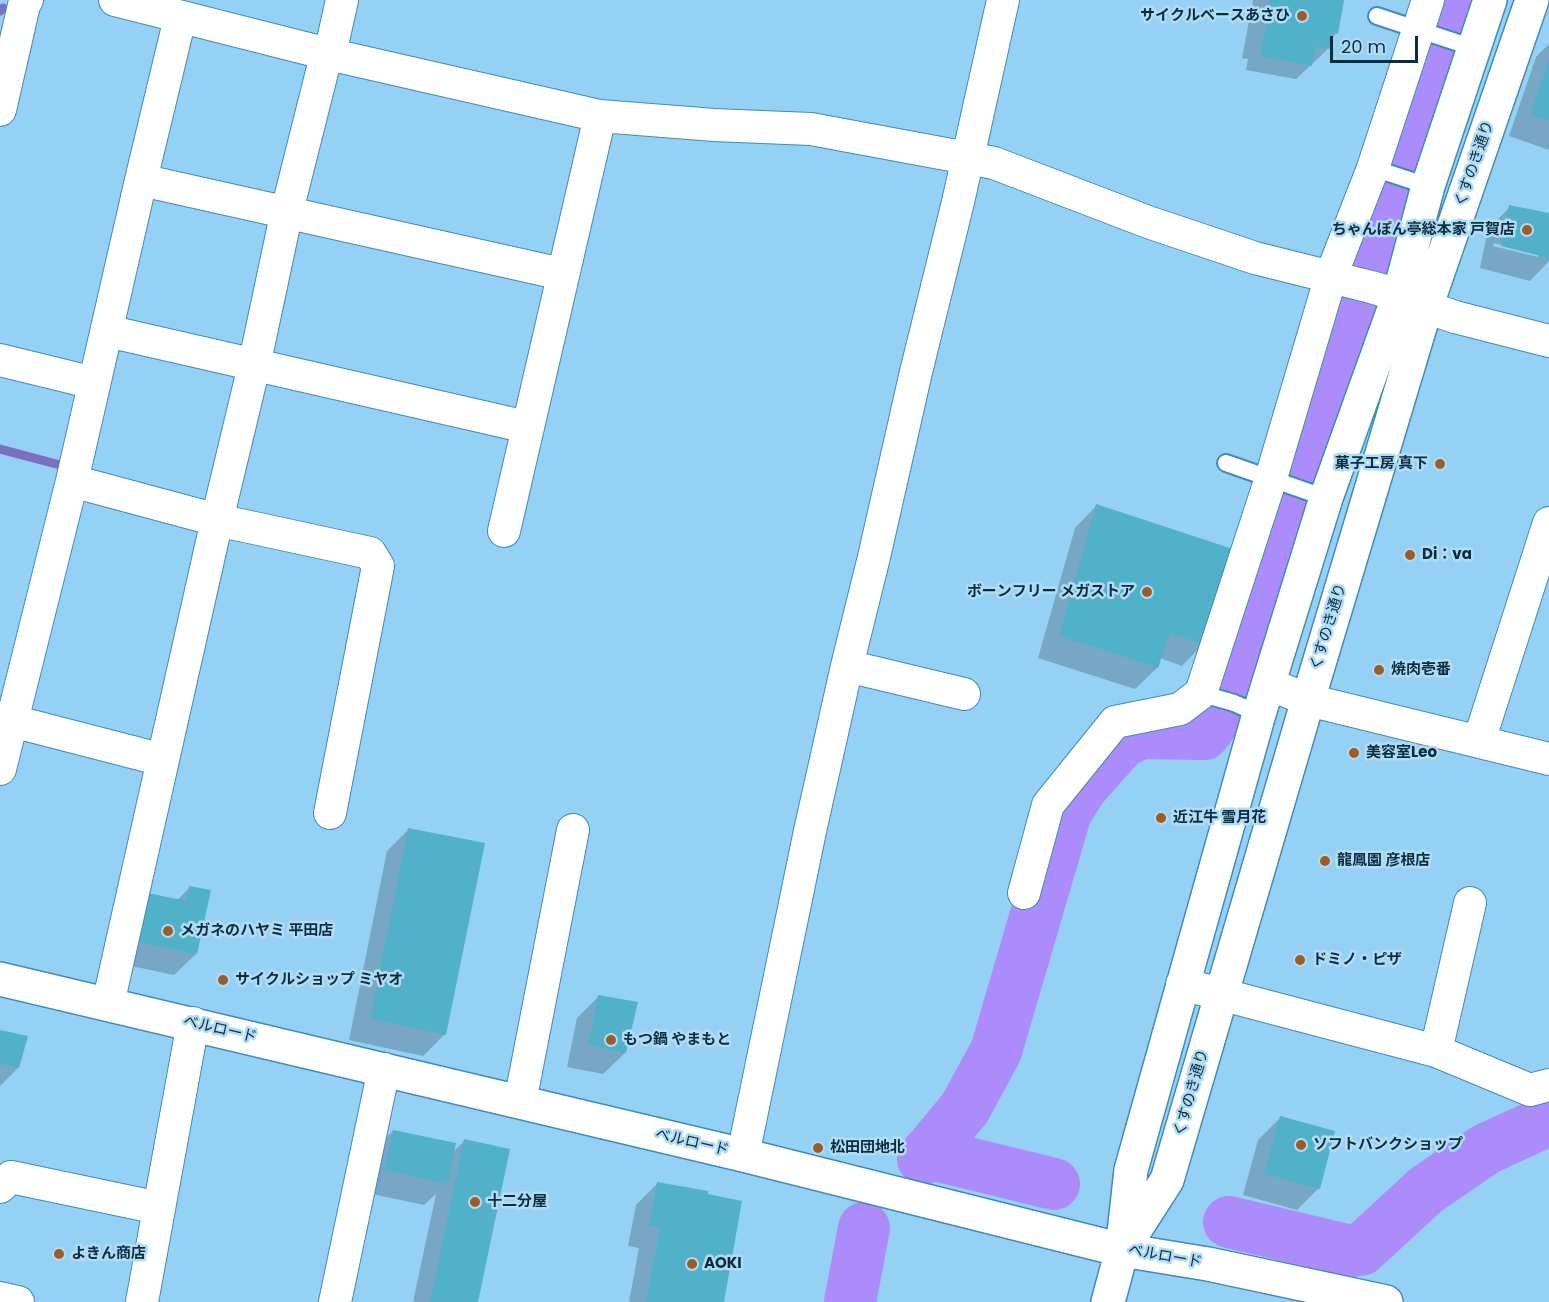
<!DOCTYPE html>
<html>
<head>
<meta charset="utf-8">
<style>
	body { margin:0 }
	#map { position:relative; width:1549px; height:1302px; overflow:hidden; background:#95d1f5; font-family:Poppins,sans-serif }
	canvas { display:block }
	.scale { position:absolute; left:1330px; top:36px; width:88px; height:27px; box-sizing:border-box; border:3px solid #0a2c3d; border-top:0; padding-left:8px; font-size:18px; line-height:21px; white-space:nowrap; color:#0a2c3d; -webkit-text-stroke:4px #b0dcf7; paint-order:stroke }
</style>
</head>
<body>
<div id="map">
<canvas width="1549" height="1302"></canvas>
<div class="scale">20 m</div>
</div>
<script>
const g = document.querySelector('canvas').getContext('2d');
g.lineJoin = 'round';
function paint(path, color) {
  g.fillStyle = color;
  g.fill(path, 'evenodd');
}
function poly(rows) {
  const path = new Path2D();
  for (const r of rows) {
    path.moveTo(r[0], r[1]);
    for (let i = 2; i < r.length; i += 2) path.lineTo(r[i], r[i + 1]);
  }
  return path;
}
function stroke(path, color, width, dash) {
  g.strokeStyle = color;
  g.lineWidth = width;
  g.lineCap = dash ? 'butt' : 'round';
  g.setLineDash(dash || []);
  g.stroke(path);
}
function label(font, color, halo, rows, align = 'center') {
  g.font = font + ' Poppins,"Noto Sans JP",sans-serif';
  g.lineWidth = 5;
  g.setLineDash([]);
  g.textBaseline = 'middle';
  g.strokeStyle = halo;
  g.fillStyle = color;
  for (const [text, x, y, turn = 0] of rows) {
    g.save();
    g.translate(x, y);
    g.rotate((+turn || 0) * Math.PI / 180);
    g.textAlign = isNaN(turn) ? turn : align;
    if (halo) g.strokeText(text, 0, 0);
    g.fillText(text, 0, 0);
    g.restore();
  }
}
paint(poly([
	[1253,0,1343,0,1337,33,1331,39,1329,48,1296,79,1246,70,1248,59,1242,58],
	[1549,44,1549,150,1509,136,1536,57],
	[1510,207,1549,214,1549,261,1530,281,1480,268,1488,229],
	[1494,243,1538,254,1538,257,1493,246],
	[1096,506,1203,644,1182,666,1160,658,1157,668,1135,689,1038,658,1075,528],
	[409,829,445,1034,423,1056,349,1040,387,851],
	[190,887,196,954,174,975,117,963],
	[599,996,625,1053,603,1074,567,1067,577,1018],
	[0,1032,18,1068,0,1086],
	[1280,1118,1319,1188,1297,1210,1243,1195,1258,1140],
	[393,1131,453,1152,464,1141,476,1302,413,1302,436,1194,424,1205,363,1192,371,1153],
	[658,1183,723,1302,629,1302,639,1248,628,1246,636,1205]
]), '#0003');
stroke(poly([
	[0,11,3,8],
	[0,449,64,466]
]), '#7b6fc2', 9);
stroke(poly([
	[927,1153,1054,1184],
	[923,1159,965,1108,996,1051,1066,812,1082,787,1122,742,1141,733,1204,734,1211,725,1450,0],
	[1229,1222,1351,1251,1361,1250,1426,1190,1486,1149,1549,1120],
	[850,1302,864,1228]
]), '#ac8cfb', 52);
paint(poly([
	[1270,0,1344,0,1338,34,1333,32,1331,49,1316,46,1312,66,1260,56],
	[1549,59,1549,121,1530,115],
	[1509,205,1549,213,1549,258,1501,246],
	[1096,504,1236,550,1205,645,1170,633,1158,668,1059,636],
	[408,828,485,843,446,1035,370,1019],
	[189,886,211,890,197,954,138,942,148,893,186,901],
	[598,995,638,1002,626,1053,588,1045],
	[0,1030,28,1036,19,1068,0,1064],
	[1280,1116,1335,1131,1320,1189,1264,1174],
	[393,1130,456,1143,448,1184,384,1170],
	[464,1139,510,1149,478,1302,430,1302],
	[657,1182,708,1191,708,1194,742,1201,724,1302,646,1302,660,1227,649,1225]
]), '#51b1c8');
const service = poly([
	[1377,16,1474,48],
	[1373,168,1428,186],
	[1226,463,1326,498],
	[1203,694,1234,703,1259,714]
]);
const minor = poly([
	[115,0,328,54,600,116,714,125,811,129,994,163,1148,222,1255,258,1371,287,1399,295,1426,307,1455,317,1549,341],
	[0,110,24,5,27,0],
	[141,180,562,274],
	[107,331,527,427],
	[0,360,94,383],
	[72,481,217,520,370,553,378,566,330,813],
	[504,531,600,116],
	[847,666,964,694],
	[1269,684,1308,700,1549,759],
	[12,721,163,760],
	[1479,741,1549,523],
	[0,769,72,481,141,180,180,18],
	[1024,893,1048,805,1115,722,1180,709,1201,693,1271,478,1331,276,1373,168,1428,0],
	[1182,984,1436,1051,1530,1090,1549,1085],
	[108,1004,217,520,254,366,287,211,323,68,334,36,342,0],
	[1436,1051,1470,903],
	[520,1102,573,830],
	[743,1155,810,831,847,666,874,557,916,372,958,202,1003,0],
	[0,1187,11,1177,159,1208],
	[0,1298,18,1302],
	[142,1302,193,1023],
	[335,1302,384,1069]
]);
const tertiary = poly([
	[1108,1302,1122,1250]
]);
const secondary = poly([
	[1123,1242,1131,1170,1259,714,1326,498,1399,295,1428,186,1490,0],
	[1122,1250,1167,1180,1308,700,1426,307,1532,0]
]);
const primary = poly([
	[0,979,743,1155,1122,1250,1208,1264,1386,1302]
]);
stroke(service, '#3e8cb7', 20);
stroke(minor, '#3e8cb7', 34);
stroke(tertiary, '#3e8cb7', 36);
stroke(secondary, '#3e8cb7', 36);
stroke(primary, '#3e8cb7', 36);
stroke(service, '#fff', 16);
stroke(minor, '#fff', 32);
stroke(tertiary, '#fff', 33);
stroke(secondary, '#fff', 33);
stroke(primary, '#fff', 33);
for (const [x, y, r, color] of [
	[1302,16,6,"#9c5b27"],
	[1527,230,6,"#9c5b27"],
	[1440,464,6,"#9c5b27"],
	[1410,555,6,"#9c5b27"],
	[1147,592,6,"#9c5b27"],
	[1379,670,6,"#9c5b27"],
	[1354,753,6,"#9c5b27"],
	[1161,818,6,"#9c5b27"],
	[1325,861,6,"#9c5b27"],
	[168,931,6,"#9c5b27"],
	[1300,960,6,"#9c5b27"],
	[223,980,6,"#9c5b27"],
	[611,1040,6,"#9c5b27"],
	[1301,1145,6,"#9c5b27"],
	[818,1148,6,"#9c5b27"],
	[475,1202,6,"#9c5b27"],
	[59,1254,6,"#9c5b27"],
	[692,1264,6,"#9c5b27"]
]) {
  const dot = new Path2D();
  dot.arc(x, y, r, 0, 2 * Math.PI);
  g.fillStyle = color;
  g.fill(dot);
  stroke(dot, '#b0dcf7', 2);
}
label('bold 15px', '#0a2c3d', '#b0dcf7', [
	["サイクルベースあさひ",1290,16,"right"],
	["ちゃんぽん亭総本家 戸賀店",1515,230,"right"],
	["菓子工房 真下",1428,464,"right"],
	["Di：va",1422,555],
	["ボーンフリー メガストア",1135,592,"right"],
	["焼肉壱番",1391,670],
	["美容室Leo",1366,753],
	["近江牛 雪月花",1173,818],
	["龍鳳園 彦根店",1337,861],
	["メガネのハヤミ 平田店",180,931],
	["ドミノ・ピザ",1312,960],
	["サイクルショップ ミヤオ",235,980],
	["もつ鍋 やまもと",623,1040],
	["ソフトバンクショップ",1313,1145],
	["松田団地北",830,1148],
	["十二分屋",487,1202],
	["よきん商店",71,1254],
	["AOKI",704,1264]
], 'left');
label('15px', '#0a2c3d', '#b0dcf7', [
	["くすのき通り",1475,164,-71],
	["くすのき通り",1329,627,-73],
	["ベルロード",220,1030,13],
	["くすのき通り",1192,1093,-74],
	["ベルロード",692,1143,13],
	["ベルロード",1165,1257,10]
]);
</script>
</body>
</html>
